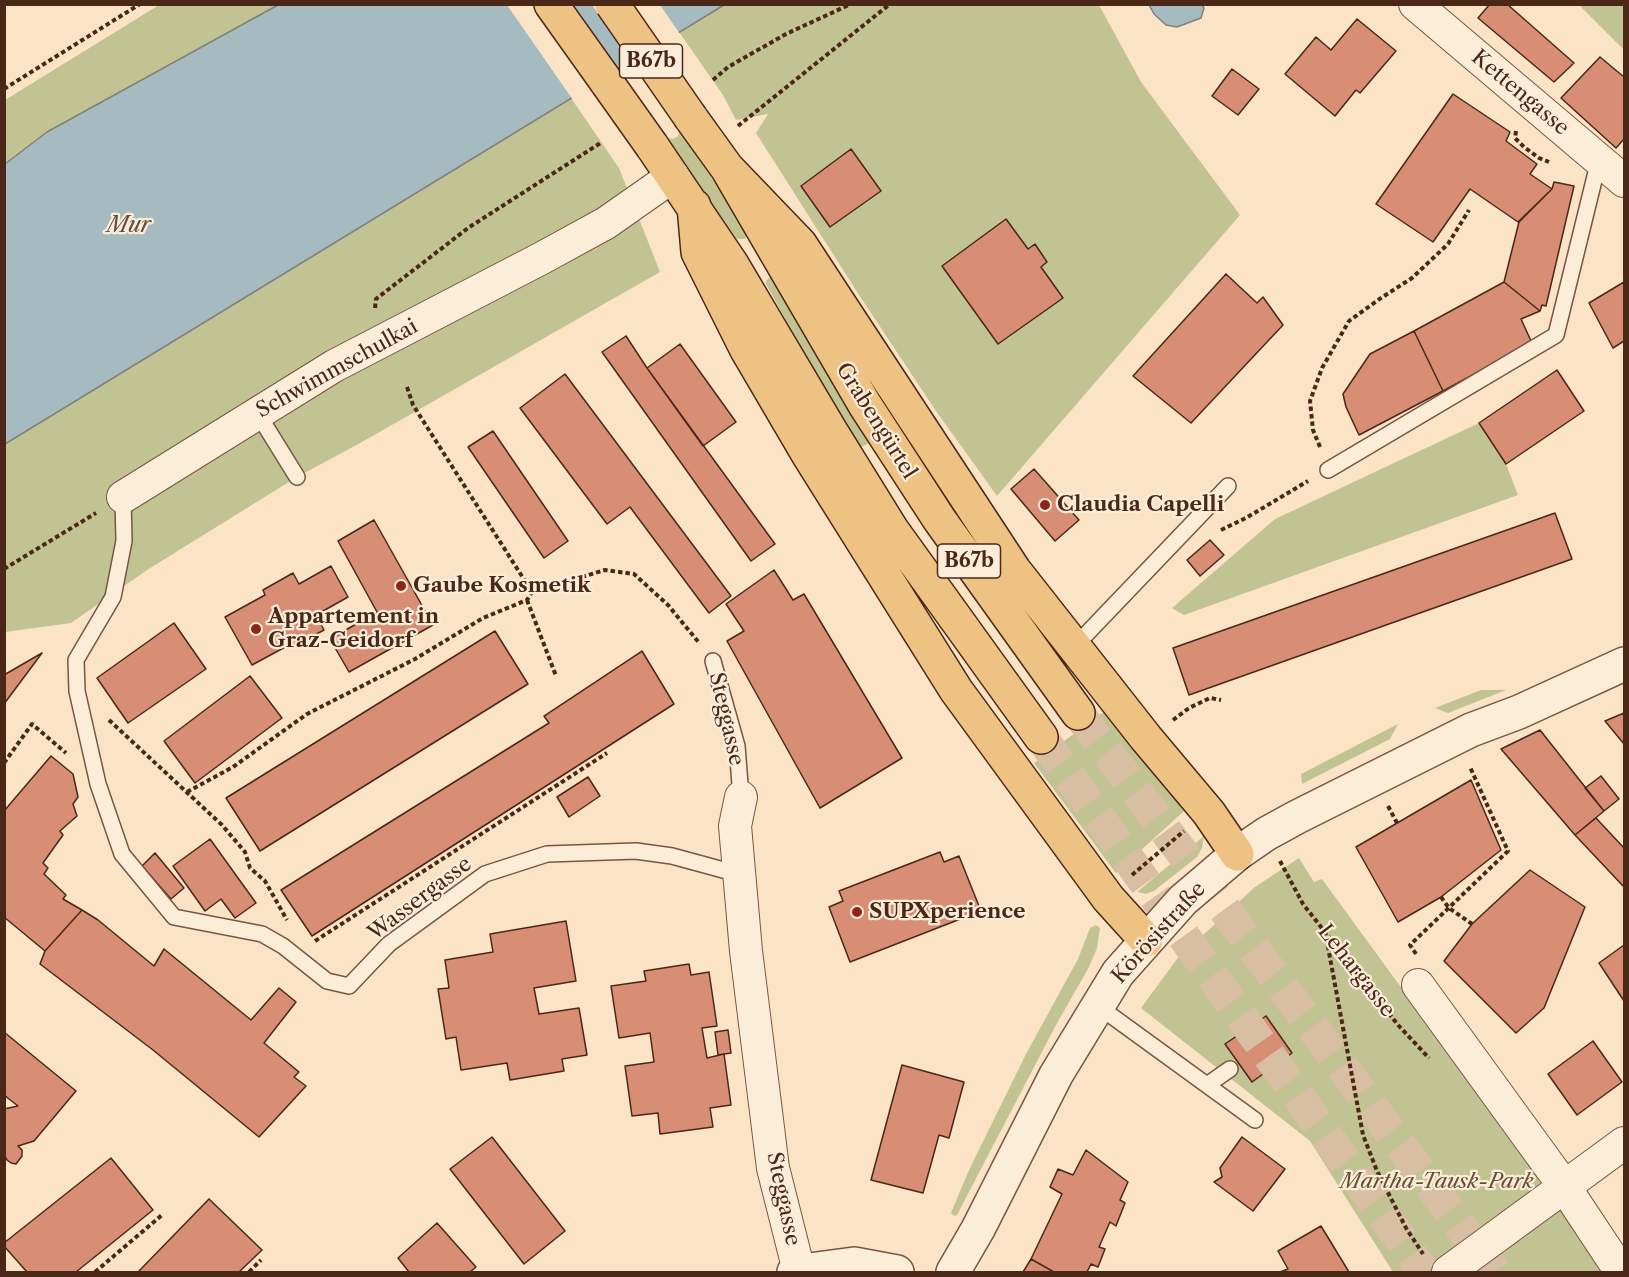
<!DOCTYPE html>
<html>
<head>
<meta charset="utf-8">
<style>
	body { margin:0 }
	#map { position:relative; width:1629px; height:1277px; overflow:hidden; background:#fbe4c5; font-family:"Libre Caslon Text",serif }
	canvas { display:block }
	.frame { position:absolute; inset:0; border:6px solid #4b2718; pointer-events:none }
</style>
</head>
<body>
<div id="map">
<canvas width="1629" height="1277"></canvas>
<div class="frame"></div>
</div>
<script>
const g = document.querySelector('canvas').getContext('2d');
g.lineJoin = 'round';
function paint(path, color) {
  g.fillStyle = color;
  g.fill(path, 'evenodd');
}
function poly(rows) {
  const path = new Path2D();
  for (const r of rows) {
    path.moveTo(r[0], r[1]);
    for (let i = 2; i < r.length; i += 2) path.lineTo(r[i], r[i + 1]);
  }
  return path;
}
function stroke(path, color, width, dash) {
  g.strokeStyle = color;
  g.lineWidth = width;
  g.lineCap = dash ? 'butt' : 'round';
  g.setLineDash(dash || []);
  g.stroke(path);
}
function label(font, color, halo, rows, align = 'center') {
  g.font = font + ' "Libre Caslon Text",serif';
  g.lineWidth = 4.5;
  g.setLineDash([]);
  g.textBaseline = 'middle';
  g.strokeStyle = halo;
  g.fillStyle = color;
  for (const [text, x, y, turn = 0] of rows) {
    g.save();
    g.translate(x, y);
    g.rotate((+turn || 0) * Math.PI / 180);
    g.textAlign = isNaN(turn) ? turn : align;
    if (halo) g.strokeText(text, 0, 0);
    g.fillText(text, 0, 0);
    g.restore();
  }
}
paint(poly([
	[159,5,278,5,47,132,5,164,5,100],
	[724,5,1099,5,1141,82,1240,215,997,496,936,411,859,295,756,133,768,114,736,120,723,95,679,32],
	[1579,5,1624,5,1624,50],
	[571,98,619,168,660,272,362,442,297,477,147,570,71,623,5,632,5,444],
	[678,127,748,233,745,239,737,239,664,137,673,139,677,137,679,134],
	[771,276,774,276,871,442,860,448,833,404,766,284,766,281],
	[1479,423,1506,464,1518,495,1184,615,1172,608,1275,519],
	[1481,690,1506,690,1448,713,1435,708],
	[1109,708,1184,811,1116,873,1034,763],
	[1398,724,1390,739,1302,784,1301,774],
	[1204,836,1202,848,1197,857,1154,891,1146,894,1137,892],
	[1299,858,1314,882,1322,879,1554,1197,1605,1272,1393,1272,1310,1141,1141,1008,1177,959,1255,887],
	[1266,1016,1292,1053,1252,1082,1226,1045],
	[1096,925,1100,928,1097,948,1089,967,1056,1025,957,1215,954,1216,951,1213,969,1170,1026,1054,1078,959,1090,928]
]), '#c2c392');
const water = poly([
	[278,5,724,5,5,444,5,164,47,132,278,5],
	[1149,5,1202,5,1204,8,1201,18,1177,27,1166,25,1154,14,1149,5]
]);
paint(water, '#a5bbc0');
stroke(water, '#81807d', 1.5);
paint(poly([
	[507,5,573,5,619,72,573,100],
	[592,5,660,5,680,34,633,63]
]), '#fbe4c5');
const building = poly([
	[1490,4,1507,4,1574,63,1554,82,1478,18,1490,4],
	[1357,19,1396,51,1360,93,1356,90,1335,116,1285,74,1316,37,1331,50,1357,19],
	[1600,57,1624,77,1624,139,1616,148,1561,98,1600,57],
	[1232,69,1259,89,1238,115,1212,96,1232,69],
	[1453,94,1510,132,1506,141,1537,164,1530,174,1552,189,1518,222,1470,189,1433,242,1376,204,1453,94],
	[851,149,881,191,830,227,801,186,851,149],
	[1554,182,1574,186,1546,306,1542,305,1540,311,1504,282,1519,222,1552,189,1554,182],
	[1006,219,1028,249,1035,244,1047,262,1041,267,1063,298,998,344,942,266,1006,219],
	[1226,274,1257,303,1263,297,1283,325,1191,423,1133,376,1226,274],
	[1504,282,1540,311,1521,319,1532,343,1443,391,1414,331,1504,282],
	[1624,282,1624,341,1613,348,1589,303,1624,282],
	[1414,331,1443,391,1359,435,1346,407,1343,394,1370,354,1414,331],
	[626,336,647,368,775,544,751,561,602,352,626,336],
	[680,344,736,422,703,446,647,368,680,344],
	[1557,370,1584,411,1506,464,1479,423,1557,370],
	[565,374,731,596,709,613,630,507,607,524,520,408,565,374],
	[493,431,568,541,544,558,468,447,493,431],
	[1034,469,1079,520,1055,541,1011,489,1034,469],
	[1555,513,1572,559,1189,695,1173,648,1555,513],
	[374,520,433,625,349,672,330,639,377,612,338,541,374,520],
	[1210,540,1224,555,1200,576,1187,560,1210,540],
	[331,566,348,597,316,615,324,630,291,648,289,645,252,665,225,617,265,595,263,590,293,573,299,584,331,566],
	[774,570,793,600,804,594,902,758,820,808,727,641,744,631,726,604,774,570],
	[174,623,206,669,128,723,97,678,174,623],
	[495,631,528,684,260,851,226,798,495,631],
	[642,651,674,704,312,936,281,890,549,723,544,716,642,651],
	[42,653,4,704,4,675,42,653],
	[250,676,282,718,195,783,164,741,250,676],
	[1624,713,1624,744,1605,721,1624,713],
	[1540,730,1604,811,1575,835,1501,749,1540,730],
	[51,756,73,774,78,797,73,804,77,816,60,831,63,835,43,863,48,868,44,874,66,895,63,899,82,910,45,951,4,917,4,811,51,756],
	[1601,776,1619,799,1604,811,1585,788,1601,776],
	[588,777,600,796,569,817,557,797,588,777],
	[1471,780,1501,850,1441,897,1398,922,1356,847,1471,780],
	[1596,818,1624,848,1624,887,1575,835,1596,818],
	[210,839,256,903,235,918,221,899,205,911,173,866,210,839],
	[940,852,944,862,959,856,981,911,850,962,829,907,843,901,839,891,940,852],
	[155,853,184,888,171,899,142,866,155,853],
	[1530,870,1585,907,1544,1008,1516,1033,1444,961,1472,924,1530,870],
	[82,910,98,920,154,966,164,949,251,1020,279,988,296,1002,264,1043,299,1072,294,1077,306,1086,259,1137,153,1050,40,964,45,951,82,910],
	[566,921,576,981,534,988,539,1014,579,1008,587,1055,562,1059,564,1071,510,1080,507,1063,461,1070,456,1037,446,1039,438,989,449,988,445,960,493,952,490,934,566,921],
	[1624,945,1624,1001,1599,963,1624,945],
	[689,964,691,975,709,972,717,1026,702,1028,707,1058,724,1054,731,1105,710,1108,713,1127,660,1134,658,1113,632,1116,625,1066,654,1062,650,1033,619,1038,611,986,646,981,644,971,689,964],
	[1266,1016,1292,1053,1252,1082,1225,1044,1266,1016],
	[728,1030,731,1053,718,1055,715,1032,728,1030],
	[4,1032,76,1091,34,1141,18,1146,22,1150,22,1156,16,1164,11,1163,7,1160,4,1154,4,1109,18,1106,4,1095,4,1032],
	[1593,1041,1622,1082,1577,1115,1548,1074,1593,1041],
	[902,1065,964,1082,949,1138,939,1135,923,1193,871,1180,902,1065],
	[492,1137,565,1231,524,1264,450,1169,492,1137],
	[1242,1137,1285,1169,1253,1211,1214,1182,1222,1177,1220,1168,1242,1137],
	[1086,1150,1128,1182,1120,1200,1125,1203,1116,1226,1110,1222,1099,1247,1105,1249,1098,1267,1091,1264,1087,1272,1054,1272,1031,1259,1062,1194,1050,1187,1058,1169,1073,1175,1086,1150],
	[111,1158,153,1210,76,1272,27,1272,4,1246,4,1243,111,1158],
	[209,1199,262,1250,239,1272,138,1272,209,1199],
	[437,1223,476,1267,470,1272,409,1272,398,1258,437,1223],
	[1321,1226,1349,1272,1280,1272,1288,1269,1278,1251,1321,1226],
	[1031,1259,1054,1272,1023,1272,1031,1259]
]);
paint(building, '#d88d75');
stroke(building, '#4b2718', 1.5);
stroke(poly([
	[1078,713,1495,1272],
	[1041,737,1424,1272]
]), '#d8bea2', 33, [33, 16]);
const service = poly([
	[258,414,297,477],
	[1328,470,1556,335,1599,160],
	[123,497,124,541,113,597,76,660,77,691,98,784,122,854,174,917,262,934,283,946,327,981,349,986,389,944,485,874,547,854,636,851,672,856,738,874],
	[1075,646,1228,486],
	[713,661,737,746,741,797],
	[1098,1006,1255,1120],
	[1207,1085,1230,1069]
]);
const minor = poly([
	[1415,4,1624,181],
	[123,497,334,366,542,258,606,223,673,176],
	[741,797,735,826,746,951,773,1168,799,1271],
	[1418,985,1564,1186,1621,1272],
	[1448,1272,1624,1143]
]);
const tertiary = poly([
	[794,1272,854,1264,897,1272],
	[953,1272,978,1229,1056,1075,1118,973,1183,900,1237,854,1266,834,1297,817,1471,730,1519,712,1624,664]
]);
const primary = poly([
	[551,4,608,84],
	[691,118,727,168,865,405,939,519,1078,713],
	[652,146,731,263,830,430,892,530,1041,737],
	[727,168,800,244,1014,570,1146,738,1209,813,1237,854],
	[694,206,698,252,747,350,808,454,956,690,1108,898,1146,940]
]);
stroke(service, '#775643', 18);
stroke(minor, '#775643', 34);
stroke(tertiary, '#775643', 36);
stroke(primary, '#4b2718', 36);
stroke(poly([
	[713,80,728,67,786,34,851,4],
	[4,89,140,4],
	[738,126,890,4],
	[1516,131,1515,138,1524,147,1539,158,1549,162],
	[375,308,376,299,468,228,602,142],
	[407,387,413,405,532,592,605,570,634,574,668,605,700,644],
	[1320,447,1313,430,1310,401,1322,368,1349,321,1381,298,1412,278,1448,244,1469,210],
	[1221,530,1246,518,1308,481],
	[4,569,96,513],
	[527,600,556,676],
	[109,720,222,825,245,852,250,868,265,881,287,920],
	[1173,720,1189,708,1210,698,1221,700],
	[4,763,32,724,66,753],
	[187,792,233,767,307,714,415,659,483,618,527,600,532,592],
	[1388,806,1397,823],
	[1280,861,1303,904,1398,1025,1429,1058],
	[1132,875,1184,831],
	[1441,897,1449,908,1472,924],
	[1325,931,1363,1135,1377,1171,1406,1228,1423,1254],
	[315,941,607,753],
	[1416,954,1410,945,1508,851,1470,767],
	[95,1272,162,1215],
	[249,1272,261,1260]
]), '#4b2718', 4, [4.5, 3]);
stroke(service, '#fcedd9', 15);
stroke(minor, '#fcedd9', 32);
stroke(tertiary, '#fcedd9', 33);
stroke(primary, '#eec282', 33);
const primaryBridge = poly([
	[612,4,691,118],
	[608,84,652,146]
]);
stroke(primaryBridge, '#4b2718', 36, []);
stroke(primaryBridge, '#eec282', 33);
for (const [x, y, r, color] of [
	[1045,505,6,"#8f2418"],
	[401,586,6,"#8f2418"],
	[256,629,6,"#8f2418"],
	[857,912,6,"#8f2418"]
]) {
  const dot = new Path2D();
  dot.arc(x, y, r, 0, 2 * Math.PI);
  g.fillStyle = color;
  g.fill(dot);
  stroke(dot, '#fcedd9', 2);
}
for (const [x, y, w] of [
	[651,61,63],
	[969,561,63]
]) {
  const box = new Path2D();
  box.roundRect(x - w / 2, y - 17, w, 34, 4.5);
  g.fillStyle = '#fcedd9';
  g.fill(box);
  stroke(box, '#4b2718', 1.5);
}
label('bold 20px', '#4b2718', null, [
	["B67b",651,61],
	["B67b",969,561]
]);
label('21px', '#4b2718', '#fcedd9', [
	["Kettengasse",1520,93,40],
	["Schwimmschulkai",337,369,-29],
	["Grabengürtel",876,421,58],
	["Steggasse",726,719,77],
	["Wassergasse",420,899,-37],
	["Körösistraße",1159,933,-48],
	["Lehargasse",1356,971,52],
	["Steggasse",783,1199,78]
]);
label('bold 21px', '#4b2718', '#fcedd9', [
	["Claudia Capelli",1057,505],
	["Gaube Kosmetik",413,586],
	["Appartement in",268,617],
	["Graz-Geidorf",268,641],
	["SUPXperience",869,912]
], 'left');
label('italic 21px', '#694e36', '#fcedd9', [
	["Martha-Tausk-Park",1437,1182]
]);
label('italic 22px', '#624c42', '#fcedd9', [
	["Mur",129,226]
]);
</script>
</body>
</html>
